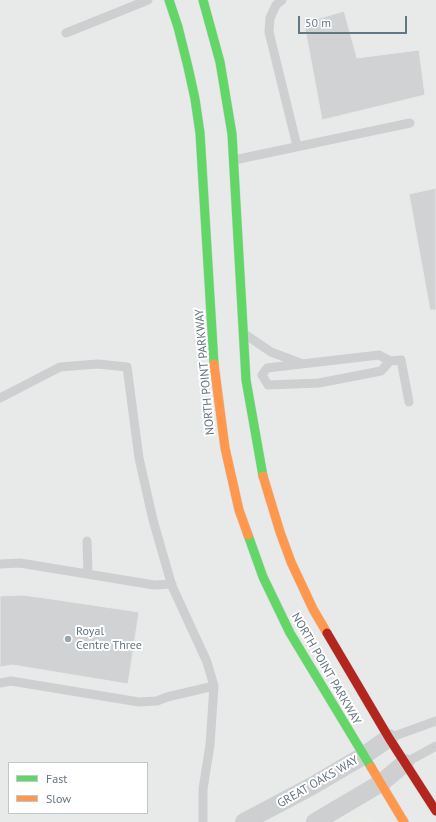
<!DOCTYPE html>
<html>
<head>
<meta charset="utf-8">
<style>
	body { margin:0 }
	#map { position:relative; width:436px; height:822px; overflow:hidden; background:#f9f9f9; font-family:"PT Sans",sans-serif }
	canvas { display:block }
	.legend { position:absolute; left:8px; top:762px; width:140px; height:52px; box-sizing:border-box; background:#fff; border:1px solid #c1c8cd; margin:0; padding:5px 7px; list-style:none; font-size:12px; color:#657683 }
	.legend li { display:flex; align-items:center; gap:8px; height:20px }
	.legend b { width:20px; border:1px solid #c1c8cd }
	.scale { position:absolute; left:298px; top:16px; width:109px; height:18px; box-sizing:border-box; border:2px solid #657683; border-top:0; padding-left:5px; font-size:12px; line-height:14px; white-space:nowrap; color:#657683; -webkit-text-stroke:3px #fff; paint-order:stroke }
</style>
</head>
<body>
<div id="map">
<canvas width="436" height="822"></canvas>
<ul class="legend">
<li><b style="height:5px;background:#63d668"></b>Fast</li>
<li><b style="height:5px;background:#ff974d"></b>Slow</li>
</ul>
<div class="scale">50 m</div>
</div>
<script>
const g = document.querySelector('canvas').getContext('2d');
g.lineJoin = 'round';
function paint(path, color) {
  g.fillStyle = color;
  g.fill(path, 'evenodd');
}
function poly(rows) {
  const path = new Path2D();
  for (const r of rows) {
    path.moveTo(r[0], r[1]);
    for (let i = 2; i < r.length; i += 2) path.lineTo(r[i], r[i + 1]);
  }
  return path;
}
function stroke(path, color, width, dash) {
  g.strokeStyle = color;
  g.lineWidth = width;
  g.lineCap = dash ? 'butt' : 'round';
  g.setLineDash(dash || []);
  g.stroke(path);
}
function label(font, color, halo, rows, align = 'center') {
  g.font = font + ' "PT Sans",sans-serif';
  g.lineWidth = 4;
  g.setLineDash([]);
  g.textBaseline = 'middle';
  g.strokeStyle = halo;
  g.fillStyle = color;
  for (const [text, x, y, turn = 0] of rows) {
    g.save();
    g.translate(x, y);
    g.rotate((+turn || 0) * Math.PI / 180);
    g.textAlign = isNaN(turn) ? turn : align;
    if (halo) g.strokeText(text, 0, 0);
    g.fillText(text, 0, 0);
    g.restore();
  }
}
paint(poly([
	[0,0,436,0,436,822,373,822,363,815,349,822,0,822],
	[9,763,147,763,147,813,9,813]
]), '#e8e9e9');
paint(poly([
	[363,815,373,822,349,822]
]), '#e8ebe6');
const building = poly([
	[344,11,357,58,419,50,425,95,322,120,304,23,344,11],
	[436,188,436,310,430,310,409,194,436,188],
	[22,595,45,598,139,612,128,684,13,665,0,667,0,596,22,595]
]);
paint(building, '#d0d2d3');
stroke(building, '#e8e8e8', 1);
const fast = poly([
	[169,0,178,27,188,67,195,99,200,133,214,364],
	[203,0,220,62,232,134,246,380,263,476],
	[248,535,263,577,290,633,371,767]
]);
const slow = poly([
	[214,364,225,448,239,510,248,535],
	[263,476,280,532,291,562,313,609,327,633],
	[371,767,404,822]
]);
const jam = poly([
	[327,633,389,738,436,811]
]);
stroke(fast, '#d5d6d7', 10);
stroke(slow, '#d5d6d7', 10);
stroke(jam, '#d5d6d7', 10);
stroke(poly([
	[282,0,276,5,270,18,269,32,297,146],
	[66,33,148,0],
	[234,160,410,123],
	[246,335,271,352,300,363],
	[262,375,267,368,379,355,390,361,401,360,409,402],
	[262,375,268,385,319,383,381,371,390,361],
	[0,398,60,367,98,364,127,367,139,458,153,520,172,586,207,662,214,686,210,745,203,789,203,822],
	[87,541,88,574],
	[0,564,20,563,154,585,172,584],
	[0,683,11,681,139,702,157,701,167,697,214,686],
	[389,738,436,721],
	[405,763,436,746]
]), '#cecfd0', 9);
stroke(poly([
	[244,822,312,786,363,756,389,738],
	[315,822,381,783,405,763]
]), '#cecfd0', 18);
stroke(fast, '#63d668', 9);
stroke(slow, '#ff974d', 9);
stroke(jam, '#b3261e', 9);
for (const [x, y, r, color] of [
	[68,639,4,"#99a4ac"]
]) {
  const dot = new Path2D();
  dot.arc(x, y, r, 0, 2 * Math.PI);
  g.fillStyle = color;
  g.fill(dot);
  stroke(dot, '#fff', 1.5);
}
label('12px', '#657683', '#fff', [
	["NORTH POINT PARKWAY",205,372,-95],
	["NORTH POINT PARKWAY",326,669,60],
	["GREAT OAKS WAY",318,782,-30]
]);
label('12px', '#657683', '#fff', [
	["Royal",76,632],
	["Centre Three",76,646]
], 'left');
</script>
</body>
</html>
